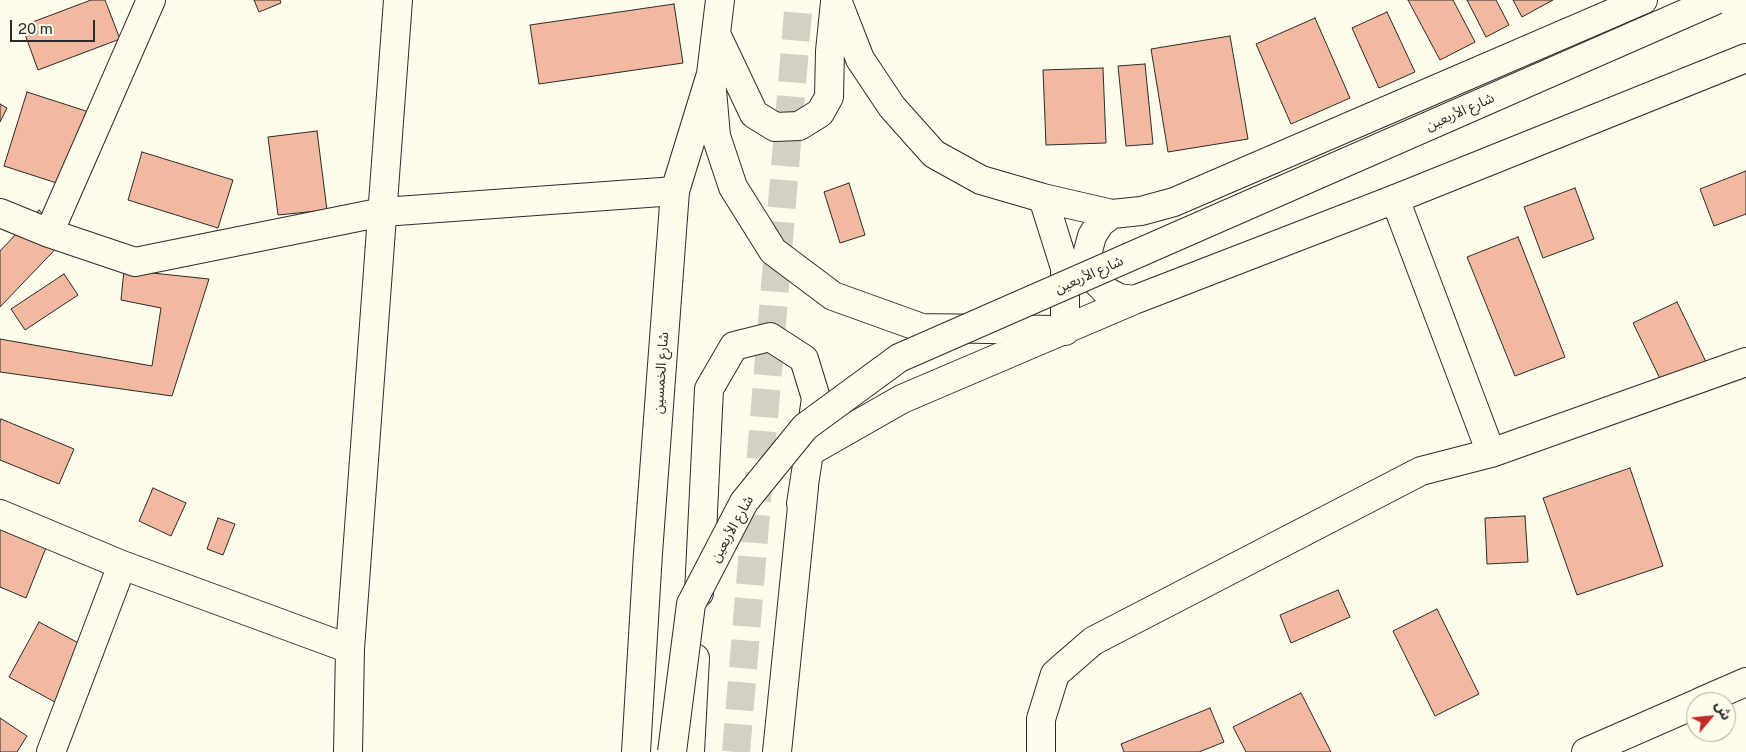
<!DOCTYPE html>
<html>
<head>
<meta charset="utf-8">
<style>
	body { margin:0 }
	#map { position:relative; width:1746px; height:752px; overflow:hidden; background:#fdfbea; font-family:"Public Sans","Noto Sans Arabic",sans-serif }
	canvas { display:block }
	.north { position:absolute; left:1686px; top:692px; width:50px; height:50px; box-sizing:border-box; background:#fdfbea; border:1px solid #a9a89e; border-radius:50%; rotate:62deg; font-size:14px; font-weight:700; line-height:20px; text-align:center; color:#2b2b2b }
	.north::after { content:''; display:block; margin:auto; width:18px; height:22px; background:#c62828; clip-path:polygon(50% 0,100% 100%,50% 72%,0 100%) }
	.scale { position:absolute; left:10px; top:20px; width:85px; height:22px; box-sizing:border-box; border:2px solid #2b2b2b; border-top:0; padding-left:6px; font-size:15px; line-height:18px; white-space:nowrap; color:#2b2b2b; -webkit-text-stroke:4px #fdfbea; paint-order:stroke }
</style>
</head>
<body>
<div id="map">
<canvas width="1746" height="752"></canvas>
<div class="north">ش</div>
<div class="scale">20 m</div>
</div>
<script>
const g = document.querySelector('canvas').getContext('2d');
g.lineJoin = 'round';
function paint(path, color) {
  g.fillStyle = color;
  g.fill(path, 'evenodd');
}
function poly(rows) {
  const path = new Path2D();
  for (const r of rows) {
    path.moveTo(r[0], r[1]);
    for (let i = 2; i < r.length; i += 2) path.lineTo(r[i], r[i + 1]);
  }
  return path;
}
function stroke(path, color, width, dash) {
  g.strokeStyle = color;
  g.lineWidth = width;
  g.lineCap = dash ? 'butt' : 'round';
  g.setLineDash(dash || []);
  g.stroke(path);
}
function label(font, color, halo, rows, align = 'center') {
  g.font = font + ' "Public Sans","Noto Sans Arabic",sans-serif';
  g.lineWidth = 4;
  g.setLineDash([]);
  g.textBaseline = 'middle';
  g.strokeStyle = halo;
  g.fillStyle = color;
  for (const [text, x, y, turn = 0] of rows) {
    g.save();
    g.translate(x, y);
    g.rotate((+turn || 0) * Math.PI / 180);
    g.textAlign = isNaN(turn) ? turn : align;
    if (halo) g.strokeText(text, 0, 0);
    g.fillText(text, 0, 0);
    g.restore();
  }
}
const building = poly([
	[91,0,105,0,120,39,38,70,22,26,91,0],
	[254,0,280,0,281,3,259,12,254,0],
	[1408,0,1453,0,1475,42,1440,60,1408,0],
	[1467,0,1496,0,1509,25,1486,37,1467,0],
	[1513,0,1553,0,1522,17,1513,0],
	[674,4,683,63,539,84,530,25,674,4],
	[1387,12,1415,72,1379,88,1352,28,1387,12],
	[1315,18,1350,98,1291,124,1256,44,1315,18],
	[1230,36,1248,139,1168,152,1151,49,1230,36],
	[1145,64,1153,144,1126,146,1118,66,1145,64],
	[1103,68,1106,143,1046,145,1043,70,1103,68],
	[27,92,89,112,66,186,4,166,27,92],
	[0,104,7,108,0,122,0,104],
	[317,131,327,210,278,215,268,137,317,131],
	[142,152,233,180,218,228,128,200,142,152],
	[1746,171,1746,214,1714,226,1700,189,1746,171],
	[849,183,865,235,840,243,824,192,849,183],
	[1575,188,1594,239,1543,258,1524,207,1575,188],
	[39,210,67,237,0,307,0,251,39,210],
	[1518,237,1565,357,1515,376,1467,257,1518,237],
	[124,270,209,279,172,396,0,372,0,339,152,366,161,308,121,300,124,270],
	[64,274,78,295,25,330,11,309,64,274],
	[1677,302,1709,368,1665,389,1633,323,1677,302],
	[1,419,74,449,59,484,0,460,0,422,1,419],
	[1630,468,1663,566,1577,595,1543,498,1630,468],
	[153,488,186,503,171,536,139,521,153,488],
	[0,503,55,525,26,598,0,587,0,503],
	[1525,516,1528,562,1487,564,1485,518,1525,516],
	[218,518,235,524,223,555,207,549,218,518],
	[1338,590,1350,617,1291,643,1280,615,1338,590],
	[1437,609,1479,694,1435,716,1393,631,1437,609],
	[39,622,103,656,73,712,9,677,39,622],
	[1301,693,1331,752,1246,752,1233,727,1301,693],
	[1210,708,1224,742,1199,752,1124,752,1121,744,1210,708],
	[0,718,27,736,17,752,0,752,0,718]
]);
paint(building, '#f2b8a0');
stroke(building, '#2b2b2b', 1);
stroke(poly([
	[736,752,799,0]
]), '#d3d1c4', 28, [28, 14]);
const minor = poly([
	[1395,199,1491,453],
	[0,213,49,233,135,262,383,212,675,191],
	[49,233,151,0],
	[0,514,122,565,350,649],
	[1700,702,1746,682],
	[51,752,122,565],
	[348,752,350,649,398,0],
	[1041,752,1041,719,1055,674,1093,641,1421,471,1491,453,1746,362],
	[1586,752,1696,704]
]);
const major = poly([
	[837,0,860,59,892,107,934,154,981,180,1043,198,1112,214,1141,211,1174,202,1643,0],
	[717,36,754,114,775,127,799,126,820,113,829,97,830,51,835,2],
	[712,90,716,136,733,187,773,251,833,296,922,328,1056,330],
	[1043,198,1065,268,1065,331],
	[1112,214,1100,223,1092,236,1088,251,1090,266,1095,280,1106,291,1119,298,1134,300],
	[801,504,809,452,902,399,1134,300,1395,199,1746,58],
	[699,593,709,389,734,346,770,337,804,359,816,398,810,440],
	[636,752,648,553,675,191,711,74,720,0],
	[690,752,695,658],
	[777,752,804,487]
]);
stroke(minor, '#2b2b2b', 30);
stroke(major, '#2b2b2b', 30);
stroke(minor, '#fdfbea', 28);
stroke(major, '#fdfbea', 28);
const majorBridge = poly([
	[672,752,691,604,744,502,805,427,899,358,1716,0]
]);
stroke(majorBridge, '#2b2b2b', 30, []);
stroke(majorBridge, '#fdfbea', 28);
label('14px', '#2b2b2b', '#fdfbea', [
	["شارع الأربعين",1460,112,-24],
	["شارع الأربعين",1089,275,-24],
	["شارع الخمسين",661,373,-86],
	["شارع الأربعين",732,529,-61]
]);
</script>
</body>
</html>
